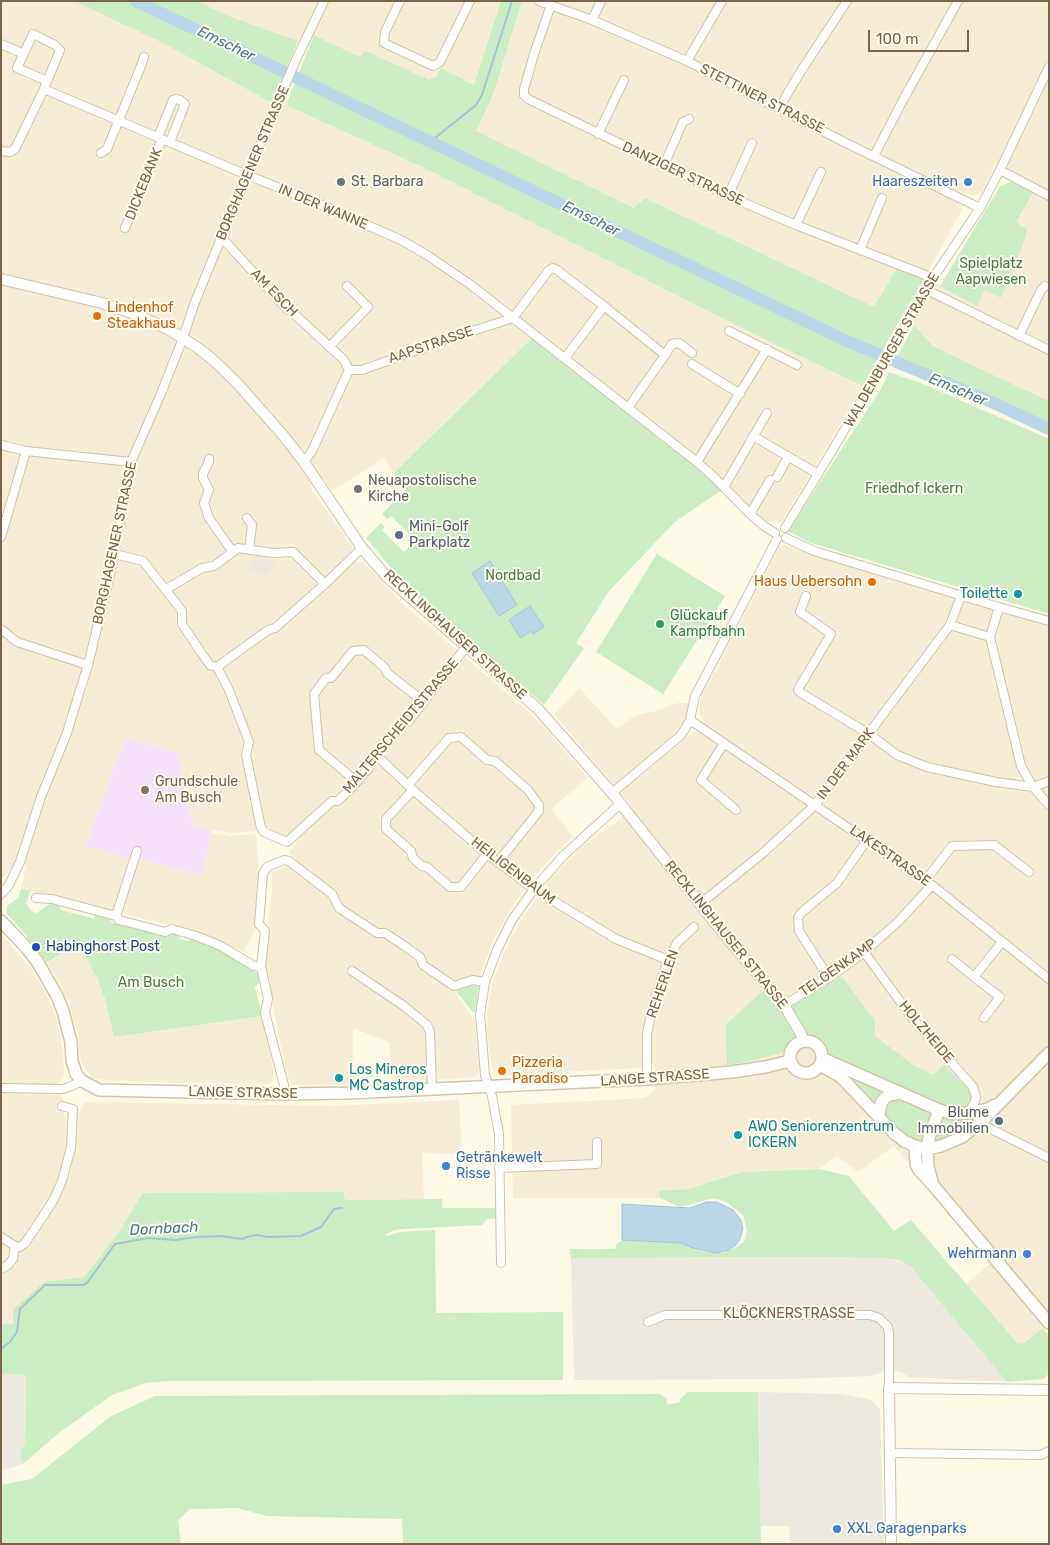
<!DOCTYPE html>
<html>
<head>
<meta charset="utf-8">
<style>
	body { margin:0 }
	#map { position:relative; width:1050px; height:1545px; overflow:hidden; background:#fdf9e7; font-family:Rubik,sans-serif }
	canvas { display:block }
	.frame { position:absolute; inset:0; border:2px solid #78644a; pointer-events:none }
	.scale { position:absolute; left:868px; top:30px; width:101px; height:22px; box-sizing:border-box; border:2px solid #78644a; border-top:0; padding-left:6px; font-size:15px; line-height:18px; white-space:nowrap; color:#78644a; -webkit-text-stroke:4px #fffcee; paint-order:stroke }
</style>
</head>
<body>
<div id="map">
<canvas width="1050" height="1545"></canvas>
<div class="frame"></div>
<div class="scale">100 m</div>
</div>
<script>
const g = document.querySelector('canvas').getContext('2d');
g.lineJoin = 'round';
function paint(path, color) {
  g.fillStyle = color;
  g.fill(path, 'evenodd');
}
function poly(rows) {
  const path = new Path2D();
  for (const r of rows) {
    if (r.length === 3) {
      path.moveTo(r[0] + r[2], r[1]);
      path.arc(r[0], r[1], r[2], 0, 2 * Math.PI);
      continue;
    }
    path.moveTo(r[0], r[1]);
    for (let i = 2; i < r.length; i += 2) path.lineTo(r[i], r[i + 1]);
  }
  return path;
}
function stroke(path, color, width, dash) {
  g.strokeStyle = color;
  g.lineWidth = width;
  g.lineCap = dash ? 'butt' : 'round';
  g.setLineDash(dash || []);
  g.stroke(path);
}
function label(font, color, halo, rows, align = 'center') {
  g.font = font + ' Rubik,sans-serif';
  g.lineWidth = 4;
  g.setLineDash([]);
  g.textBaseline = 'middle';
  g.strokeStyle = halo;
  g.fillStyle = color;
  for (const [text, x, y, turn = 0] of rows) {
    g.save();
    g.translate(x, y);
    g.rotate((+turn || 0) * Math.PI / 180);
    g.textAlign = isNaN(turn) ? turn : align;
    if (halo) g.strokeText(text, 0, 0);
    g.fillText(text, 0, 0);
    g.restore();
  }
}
paint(poly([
	[1,1,74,1,163,43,277,106,286,105,420,166,766,340,863,386,781,523,767,521,722,490,532,338,394,473,384,458,332,491,323,478,310,487,352,546,351,552,354,562,364,562,401,602,532,715,545,728,588,778,551,809,573,836,544,865,517,899,495,937,480,975,460,982,454,992,475,1020,479,1073,476,1077,393,1083,389,1042,353,1028,353,1076,355,1085,291,1085,285,1066,266,968,265,955,272,890,272,872,285,867,294,857,289,852,298,842,290,836,282,835,274,832,268,827,256,827,256,831,231,833,192,826,176,753,125,738,85,846,131,858,120,891,114,912,21,889,27,865,16,862,12,868,1,879],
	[197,1,501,1,474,85,441,68,436,77,429,81,367,51,360,57,315,35,298,41,226,15],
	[522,1,1049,1,1049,401,972,365,933,346,914,325,900,319,925,278,977,305,985,290,1001,298,1015,222,1037,184,996,163,981,193,972,196,964,193,958,203,963,208,927,273,899,263,874,307,645,198,635,208,475,131,494,92],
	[781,544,906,584,1049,617,1049,1325,1043,1328,1024,1343,1018,1344,966,1284,993,1261,894,1146,858,1172,837,1156,819,1169,743,1172,688,1189,659,1191,660,1198,513,1198,511,1105,645,1098,655,1090,655,1067,652,1063,643,1063,641,1068,496,1075,493,1069,487,1035,487,1012,493,981,504,953,523,917,550,879,583,846,608,826,610,827,621,819,630,804,622,794,623,790,694,732,699,732,706,725,700,713,700,700],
	[579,688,617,729,634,716,655,711,678,703,689,703,685,719,676,733,614,785,554,714],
	[211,834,231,836,256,834,260,888,257,925,244,952,202,934,122,913,126,893,138,860,202,875],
	[1,933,34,973,49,999,55,1015,60,1035,63,1054,64,1076,59,1082,63,1099,64,1114,78,1115,79,1112,85,1102,333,1106,459,1100,462,1154,422,1153,424,1199,345,1200,345,1193,143,1193,117,1235,84,1277,44,1282,13,1323,1,1325],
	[78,944,96,976,105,999,114,1037,262,1016,273,1069,273,1081,269,1084,114,1081,97,1079,92,1077,84,1067,81,1060,77,1031,68,1001,59,982,47,962]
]), '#f5edd5');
paint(poly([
	[253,555,259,556,273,562,276,567,265,576,261,572,251,570],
	[815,1257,885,1258,907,1263,951,1313,1007,1382,909,1377,901,1372,885,1371,871,1376,793,1379,574,1380,571,1258],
	[1,1374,26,1375,25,1443,20,1453,23,1464,1,1471],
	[758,1392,841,1394,872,1400,880,1410,884,1544,790,1544,789,1526,761,1526]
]), '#ede9e0');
paint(poly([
	[125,738,177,753,192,826,212,830,202,875,85,847]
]), '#f6e3fa');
paint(poly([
	[74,1,197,1,226,15,298,41,272,103,163,43],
	[501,1,522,1,494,92,476,131,634,208,645,198,874,307,896,269,925,278,900,319,863,386,766,340,420,166,286,105,314,35,360,57,366,51,429,80,436,77,441,68,474,85],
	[1011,182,1033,192,1016,222,1027,230,1023,244,1001,298,985,290,977,306,940,286,1000,186],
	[914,325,933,346,972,365,1049,401,1049,423,897,357],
	[532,338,695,466,722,490,676,521,609,591,576,643,584,648,544,705,418,595,393,570,366,538,381,523,385,527,382,530,404,552,416,541,391,516,387,519,382,514,404,491,394,473],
	[889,372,923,384,1049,439,1049,614,811,543,788,531,881,389],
	[657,554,725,596,663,694,596,652],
	[21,889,30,891,26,903,31,911,37,913,51,903,59,905,61,910,95,919,93,913,109,917,112,923,166,936,175,932,178,933,180,939,190,941,189,936,221,949,261,976,262,980,255,987,262,1016,114,1037,105,999,96,976,78,944,47,962,27,937,27,936,7,914,7,906,18,898],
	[842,977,875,1021,875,1036,912,1064,933,1075,944,1065,970,1091,972,1097,970,1103,979,1119,952,1139,936,1144,918,1143,907,1139,891,1123,869,1098,826,1056,823,1050,812,1038,793,1041,787,1052,727,1066,726,1024,764,990,781,1012],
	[473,983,477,983,479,985,475,1012,473,1012,456,991,457,989],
	[819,1169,849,1176,894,1231,911,1220,1018,1344,1024,1343,1043,1328,1049,1335,1049,1373,1044,1379,1007,1382,911,1267,901,1261,885,1258,815,1257,571,1258,570,1249,615,1249,616,1245,622,1240,681,1243,701,1251,723,1253,737,1247,744,1242,747,1230,743,1215,727,1202,714,1198,680,1207,660,1198,659,1191,688,1189,743,1172],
	[344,1192,345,1200,442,1199,442,1208,497,1208,497,1218,487,1219,482,1225,403,1229,394,1230,385,1235,386,1236,400,1232,435,1230,436,1313,563,1312,563,1380,170,1381,146,1383,112,1395,60,1432,23,1464,20,1453,25,1443,26,1375,1,1374,1,1325,13,1323,13,1310,44,1282,84,1277,117,1235,143,1193],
	[688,1392,758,1392,761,1544,403,1544,402,1519,267,1516,237,1508,190,1509,178,1520,181,1544,1,1544,1,1485,32,1479,111,1416,155,1396,660,1394,666,1398,667,1404,679,1403,681,1398]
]), '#ccecc4');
const water = poly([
	[490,561,517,605,499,616,472,573,490,561],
	[530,606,544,627,533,634,531,631,520,638,509,620,530,606],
	[707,1202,717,1202,733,1210,741,1220,743,1229,740,1239,736,1245,729,1250,717,1253,693,1248,681,1243,622,1240,622,1204,690,1208,707,1202]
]);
paint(water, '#bad7e8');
stroke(water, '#a0c4da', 1);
stroke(poly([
	[430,142,476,105,482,95,512,1],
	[1,1349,10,1342,17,1332,20,1309,45,1285,83,1285,87,1283,115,1244,148,1238,176,1240,196,1237,220,1236,242,1239,247,1237,256,1235,268,1237,301,1236,321,1227,334,1209,342,1208]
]), '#a0c4da', 2);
stroke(poly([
	[136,1,849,342,994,403,1049,429]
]), '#bad7e8', 12);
const minor = poly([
	[400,1,385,32,384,43,433,66,440,62,470,1],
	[539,1,592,20,687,61,846,143,980,208],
	[551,5,534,54,524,89,524,95,528,99,728,196,796,225,933,278],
	[592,20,601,1],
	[1,44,24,54],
	[687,61,722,1],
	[44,89,247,175,322,205,401,240,427,255,471,285,697,462,715,478,750,514,764,526,775,533],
	[779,108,801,71,847,1],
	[598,134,624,80],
	[158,137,173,100,176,99,180,100,185,104,170,142],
	[1,151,10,152,15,149,44,89,60,50,55,45,33,34,17,68,47,81],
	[101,153,107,149,141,66,144,57],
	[874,156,903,100,958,1],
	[664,165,683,122,689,119],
	[1000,170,1049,196],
	[728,196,752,143],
	[796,225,821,172],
	[125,228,162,139],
	[222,238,287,309,292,312,344,360,349,370],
	[860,250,882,198],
	[927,290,1049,350],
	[513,318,549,270,553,268,557,270,604,306,665,355,628,408],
	[729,331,797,365],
	[1019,336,1041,290,1045,286],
	[329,347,368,307,347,286],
	[665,355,672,344,679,343,692,353],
	[565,358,604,306],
	[692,364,740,394],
	[349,370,362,370,460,335,513,318],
	[753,436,818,474],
	[1,445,26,451,131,462],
	[209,459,209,462,203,473,203,478,209,490,204,503,209,518,227,544,233,551],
	[304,462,312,451,349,370],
	[697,462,767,349],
	[777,477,788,457],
	[724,487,767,413],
	[750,514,770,480],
	[247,518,252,525,249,550],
	[785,528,832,451,933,278,980,208,1000,170,1049,67],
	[1,537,26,451],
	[786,538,814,551,999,607,1049,621],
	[115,554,143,561,182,611,182,624,202,654,210,665,217,667,229,690,249,742,246,755,261,828,264,832,287,842,332,801,338,801,357,782,369,768,369,764,403,723,408,722,466,647],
	[165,590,202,568,214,566,238,548,273,553,293,552,325,584],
	[806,596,800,612,831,634,800,686,798,690,801,693,869,734,897,755,927,767,996,782,1033,787,1049,781],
	[999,607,990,637,1021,766,1033,787,1049,805],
	[950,625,990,637],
	[1,629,17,642,88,665],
	[217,667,268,630,275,628,325,584,362,548],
	[690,720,932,885,1049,979],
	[724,743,701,780,736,810],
	[376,755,413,790,487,854,534,889,616,939,668,960],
	[357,782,319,750,314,694,326,678,331,678,353,651,364,650,385,668,387,673,424,702],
	[408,785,449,738,461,737,487,760,495,761,528,790,539,805,539,811,498,862],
	[413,790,386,819,386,829,411,851,413,858,422,866,427,867,450,887,461,887,487,854],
	[612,793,680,736,685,729,690,720,695,696,777,539],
	[925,881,952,846,994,845,1029,872],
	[1,894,9,885,20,862,41,797,67,733,77,700,88,665,111,570,131,462,160,396,183,338,195,302,247,175,295,62,324,1],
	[36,898,52,899,116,916,119,920,150,928,165,932,172,929,199,937,221,946,254,966,261,967],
	[700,904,763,853,815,805,950,625,961,596],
	[116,916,137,851],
	[864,952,913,1019,973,1087,976,1097,974,1104,968,1113],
	[952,959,974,977,1000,997,984,1018],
	[352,971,404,1006,427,1025,430,1032,432,1089],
	[974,977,1002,942],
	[829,978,799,931,798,918,801,913,837,883,867,840],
	[784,1005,829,978,864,952,899,921,932,885],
	[647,1079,647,1033,655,998,668,960,677,943,694,927],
	[1,1088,62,1089,69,1087,82,1081],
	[284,1094,284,1085,265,1013,268,998,261,967,265,931,259,924,263,874,267,867,284,860,289,861,332,894,339,908,377,933,385,933,403,945,420,957,423,965,454,986,473,980,485,982],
	[976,1126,987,1127,1049,1158],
	[499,1168,597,1164,597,1142],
	[1,1237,15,1246],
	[501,1263,499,1134,492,1096,485,1075,481,1026,480,1015,485,982,497,950,512,920,534,889,563,856,620,804],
	[1,1269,8,1265,13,1259,15,1246,20,1247,25,1243,42,1218,54,1199,62,1181,71,1148,73,1109,62,1106],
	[648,1322,665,1315,870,1315,879,1318,888,1327,889,1333,889,1388],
	[891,1453,1041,1455,1049,1451]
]);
const tertiary = poly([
	[1,279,102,303,135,314,168,329,198,348,212,359,237,383,282,434,304,462,362,548,387,577,538,709,612,793,728,939,784,1005,800,1032,804,1041],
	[891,1544,889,1388,1049,1390]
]);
const secondary = poly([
	[1,921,24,945,37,961,57,996,63,1011,71,1042,72,1061,76,1074,82,1081,99,1090,284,1094,348,1093,647,1079,732,1072,765,1067,790,1061],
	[806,1057,16],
	[826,1060,939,1110,955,1114,968,1113,988,1109,995,1105],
	[820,1065,841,1077,895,1134,904,1141,915,1146,927,1149,941,1146,962,1137,984,1119,1049,1053],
	[879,1117,881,1103,885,1098,889,1095,900,1093],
	[915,1146,916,1164,919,1170,932,1184,1049,1323],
	[932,1182,928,1167,927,1149,929,1138,939,1110]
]);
stroke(minor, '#cfc3ac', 10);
stroke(tertiary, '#cfc3ac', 12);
stroke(secondary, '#d3c5a9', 14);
stroke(minor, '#fff', 8);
stroke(tertiary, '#fff', 10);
stroke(secondary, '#fff', 11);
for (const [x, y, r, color] of [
	[341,182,5,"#6b7280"],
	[968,182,5,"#3f7fe0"],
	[97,316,5,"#e8710a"],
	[358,489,5,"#6b7280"],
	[399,535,5,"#5c6f8a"],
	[872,582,5,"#e8710a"],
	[1018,594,5,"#0f9aa8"],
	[660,624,5,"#2e9e5b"],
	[145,790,5,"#8d6e63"],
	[36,947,5,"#1a4fb4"],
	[502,1071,5,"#e8710a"],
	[339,1078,5,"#0f9aa8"],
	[999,1121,5,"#5c6f8a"],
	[738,1135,5,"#0f9aa8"],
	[446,1166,5,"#3f7fe0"],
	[1027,1254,5,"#3f7fe0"],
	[837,1529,5,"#3f7fe0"]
]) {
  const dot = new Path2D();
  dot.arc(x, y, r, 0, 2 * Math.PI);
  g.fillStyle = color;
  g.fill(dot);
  stroke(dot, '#fffcee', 2);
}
label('14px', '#78644a', '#fffcee', [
	["STETTINER STRASSE",762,99,27],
	["BORGHAGENER STRASSE",253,163,-67],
	["DANZIGER STRASSE",683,174,25],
	["DICKEBANK",144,184,-68],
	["IN DER WANNE",323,207,23],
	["AM ESCH",274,293,46],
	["AAPSTRASSE",431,345,-19],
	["WALDENBURGER STRASSE",892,350,-60],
	["BORGHAGENER STRASSE",115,543,-78],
	["RECKLINGHAUSER STRASSE",455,635,42],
	["MALTERSCHEIDTSTRASSE",401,726,-50],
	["IN DER MARK",846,764,-53],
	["LAKESTRASSE",890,856,35],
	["HEILIGENBAUM",513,871,37],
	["RECKLINGHAUSER STRASSE",726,935,51],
	["TELGENKAMP",838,968,-35],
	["REHERLEN",663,984,-71],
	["HOLZHEIDE",926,1032,50],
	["LANGE STRASSE",655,1078,-4],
	["LANGE STRASSE",243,1093,1],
	["KLÖCKNERSTRASSE",789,1314]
]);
label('14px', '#5b616d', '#fffcee', [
	["St. Barbara",351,182],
	["Neuapostolische",368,481],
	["Kirche",368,497]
], 'left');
label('14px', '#366cbe', '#fffcee', [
	["Haareszeiten",958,182],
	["Getränkewelt",456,1158,"left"],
	["Risse",456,1174,"left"],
	["Wehrmann",1017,1254],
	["XXL Garagenparks",847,1529,"left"]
], 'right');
label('14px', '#467e42', '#fffcee', [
	["Spielplatz",991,264],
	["Aapwiesen",991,280],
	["Friedhof Ickern",914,489],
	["Nordbad",513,576],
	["Am Busch",151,983]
]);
label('14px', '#c56008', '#fffcee', [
	["Lindenhof",107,308],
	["Steakhaus",107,324],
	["Haus Uebersohn",862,582,"right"],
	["Pizzeria",512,1063],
	["Paradiso",512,1079]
], 'left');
label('14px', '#4e5e75', '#fffcee', [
	["Mini-Golf",409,527],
	["Parkplatz",409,543],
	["Blume",989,1113,"right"],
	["Immobilien",989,1129,"right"]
], 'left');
label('14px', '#0d838f', '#fffcee', [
	["Toilette",1008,594,"right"],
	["Los Mineros",349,1070],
	["MC Castrop",349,1086],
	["AWO Seniorenzentrum",748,1127],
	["ICKERN",748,1143]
], 'left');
label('14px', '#27864d', '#fffcee', [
	["Glückauf",670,616],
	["Kampfbahn",670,632]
], 'left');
label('14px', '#785e54', '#fffcee', [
	["Grundschule",155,782],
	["Am Busch",155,798]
], 'left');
label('14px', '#164399', '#fffcee', [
	["Habinghorst Post",46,947]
], 'left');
label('italic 15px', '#457694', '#fffcee', [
	["Emscher",226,44,26],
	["Emscher",591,219,26],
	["Emscher",958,390,23],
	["Dornbach",164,1229,-3]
]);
</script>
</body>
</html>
